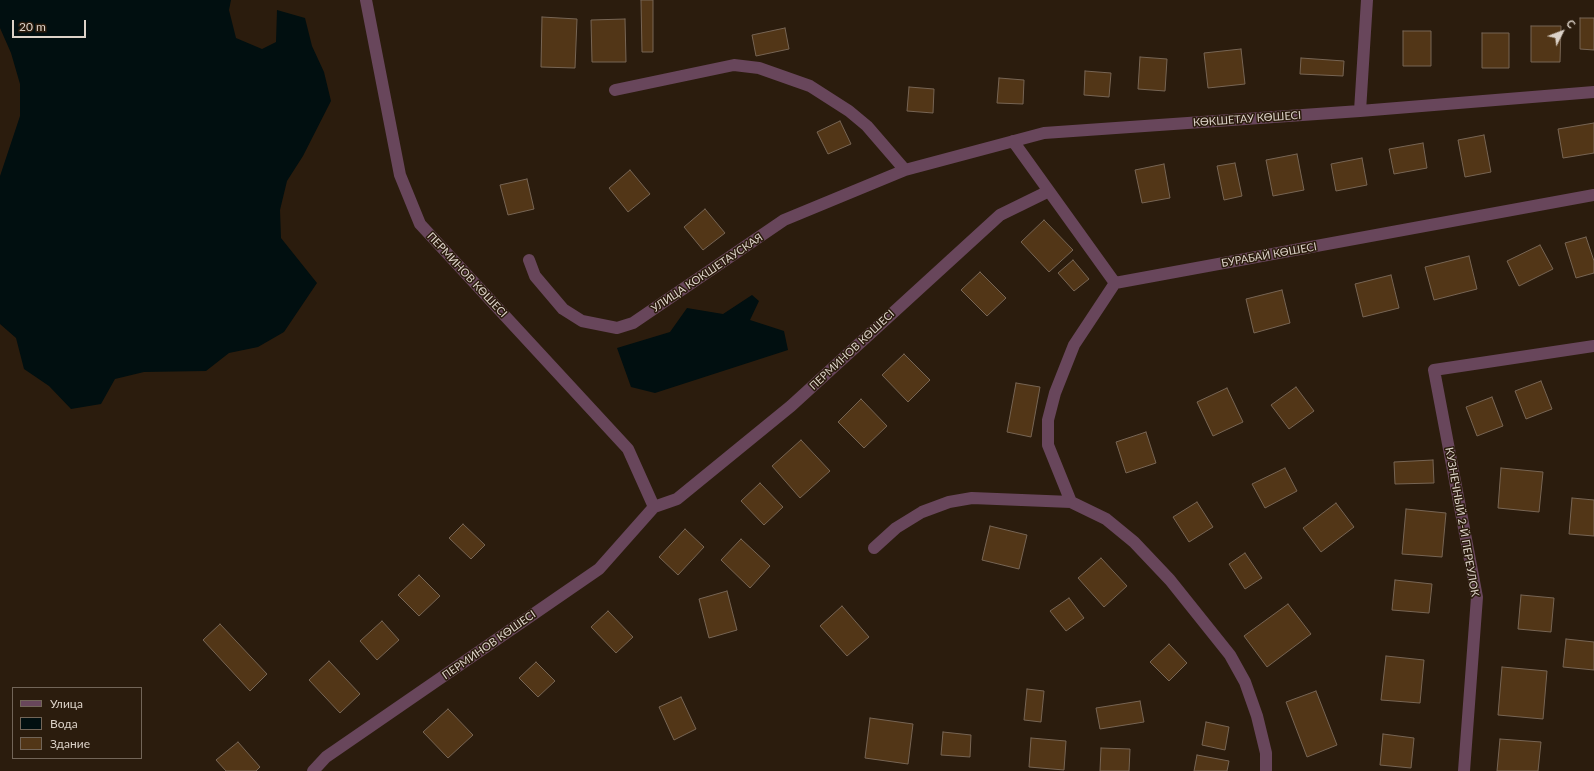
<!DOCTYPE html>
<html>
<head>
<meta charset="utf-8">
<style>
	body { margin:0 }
	#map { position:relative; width:1594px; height:771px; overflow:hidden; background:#2b1c0d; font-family:Lato,sans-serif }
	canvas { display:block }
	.legend { position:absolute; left:12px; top:687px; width:130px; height:72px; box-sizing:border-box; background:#2b1c0d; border:1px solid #726558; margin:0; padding:5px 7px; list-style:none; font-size:12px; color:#dcd2c8 }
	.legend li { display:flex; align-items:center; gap:8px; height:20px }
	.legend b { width:20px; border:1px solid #726558 }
	.north { position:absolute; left:1542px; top:12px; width:40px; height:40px; -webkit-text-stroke:3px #2b1c0d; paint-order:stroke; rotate:48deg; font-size:11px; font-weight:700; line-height:16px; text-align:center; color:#dcd2c8 }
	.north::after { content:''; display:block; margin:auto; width:14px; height:18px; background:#dcd2c8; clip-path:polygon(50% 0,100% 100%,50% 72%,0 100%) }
	.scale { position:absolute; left:12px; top:20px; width:74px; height:18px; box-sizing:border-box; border:2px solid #dcd2c8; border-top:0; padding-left:5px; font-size:12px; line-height:14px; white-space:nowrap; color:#dcd2c8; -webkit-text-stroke:3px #2b1c0d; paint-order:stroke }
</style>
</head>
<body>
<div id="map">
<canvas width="1594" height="771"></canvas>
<ul class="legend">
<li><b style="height:5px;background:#68465b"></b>Улица</li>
<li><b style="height:11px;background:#010f10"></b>Вода</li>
<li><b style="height:11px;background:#523617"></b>Здание</li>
</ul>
<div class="north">С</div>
<div class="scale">20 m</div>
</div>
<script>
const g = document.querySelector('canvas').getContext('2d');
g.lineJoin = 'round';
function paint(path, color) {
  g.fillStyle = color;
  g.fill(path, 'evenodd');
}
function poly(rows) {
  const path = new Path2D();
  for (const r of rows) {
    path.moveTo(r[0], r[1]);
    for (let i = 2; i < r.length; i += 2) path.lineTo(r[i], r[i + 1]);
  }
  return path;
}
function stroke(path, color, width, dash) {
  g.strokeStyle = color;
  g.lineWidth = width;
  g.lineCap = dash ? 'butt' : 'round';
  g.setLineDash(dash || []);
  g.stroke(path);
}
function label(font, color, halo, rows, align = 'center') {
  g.font = font + ' Lato,sans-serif';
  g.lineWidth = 3;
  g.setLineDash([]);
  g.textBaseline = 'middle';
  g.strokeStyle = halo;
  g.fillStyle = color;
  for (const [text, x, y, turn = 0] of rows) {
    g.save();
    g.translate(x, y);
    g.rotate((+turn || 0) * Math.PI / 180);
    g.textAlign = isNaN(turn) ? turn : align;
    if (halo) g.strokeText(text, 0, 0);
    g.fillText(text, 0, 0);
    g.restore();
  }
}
paint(poly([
	[0,0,231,0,229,10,236,38,262,49,276,42,277,10,305,18,312,46,324,72,331,101,303,156,287,181,280,210,281,238,317,283,284,332,258,347,229,353,206,371,144,372,115,379,101,404,71,409,49,386,24,369,16,338,0,324,0,176,20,116,20,84,11,53,0,28],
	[752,295,759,301,750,320,784,331,788,350,655,393,631,387,617,348,670,332,687,308,723,314]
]), '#010f10');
const building = poly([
	[641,0,653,0,653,52,642,52,641,0],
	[542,17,577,19,575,68,541,67,542,17],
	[1580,18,1594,18,1594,50,1580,49,1580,18],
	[625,19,626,62,592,62,591,20,625,19],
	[1531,26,1561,26,1560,62,1531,62,1531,26],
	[785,28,789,49,756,56,752,35,785,28],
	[1403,31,1431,31,1431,66,1403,66,1403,31],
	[1482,33,1509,33,1509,68,1482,68,1482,33],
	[1241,49,1245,84,1208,88,1204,53,1241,49],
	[1140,57,1167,59,1165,91,1138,89,1140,57],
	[1301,58,1344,61,1343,76,1300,74,1301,58],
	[1085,71,1111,73,1109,97,1084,95,1085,71],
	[999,78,1024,80,1023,104,997,103,999,78],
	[909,87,934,89,933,113,907,111,909,87],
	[840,121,851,144,828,154,817,132,840,121],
	[1594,123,1594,153,1563,158,1558,129,1594,123],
	[1484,135,1491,172,1465,177,1458,140,1484,135],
	[1423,143,1427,168,1394,174,1389,149,1423,143],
	[1297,154,1304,190,1273,196,1266,160,1297,154],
	[1362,158,1367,185,1336,191,1331,164,1362,158],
	[1235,163,1242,196,1224,200,1217,166,1235,163],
	[1164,164,1170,198,1142,203,1135,170,1164,164],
	[630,170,650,194,628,212,609,188,630,170],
	[527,179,534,209,508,215,500,185,527,179],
	[705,209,725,233,703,250,684,227,705,209],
	[1044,220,1073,250,1049,272,1021,242,1044,220],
	[1586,237,1594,261,1594,273,1576,278,1565,243,1586,237],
	[1540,245,1553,269,1519,286,1507,261,1540,245],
	[1469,256,1477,289,1434,300,1425,267,1469,256],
	[1073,260,1089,279,1074,291,1058,273,1073,260],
	[980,272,1006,298,987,316,961,290,980,272],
	[1391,275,1399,308,1363,317,1355,284,1391,275],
	[1282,290,1290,323,1254,333,1246,299,1282,290],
	[904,354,930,380,908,402,882,375,904,354],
	[1541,381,1552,409,1526,419,1515,391,1541,381],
	[1016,383,1040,387,1031,437,1007,432,1016,383],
	[1296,387,1314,411,1289,429,1271,405,1296,387],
	[1227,388,1243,422,1213,436,1197,402,1227,388],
	[1492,397,1503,426,1477,436,1466,407,1492,397],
	[861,399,887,426,864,448,838,422,861,399],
	[1146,432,1156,463,1126,473,1116,442,1146,432],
	[801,440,830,471,800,498,772,466,801,440],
	[1433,460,1434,483,1395,484,1394,462,1433,460],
	[1285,468,1297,491,1265,508,1252,484,1285,468],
	[1501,468,1543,472,1539,512,1498,508,1501,468],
	[760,483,783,507,764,525,741,501,760,483],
	[1572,498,1594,500,1594,536,1569,534,1572,498],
	[1197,502,1213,527,1189,542,1173,517,1197,502],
	[1336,503,1354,527,1321,552,1303,528,1336,503],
	[1406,509,1446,513,1442,557,1402,554,1406,509],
	[463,524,485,545,471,559,449,538,463,524],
	[990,526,1027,535,1019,569,982,560,990,526],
	[685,529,704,547,678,575,659,557,685,529],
	[741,539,770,566,750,588,721,560,741,539],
	[1245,553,1262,578,1245,589,1229,564,1245,553],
	[1101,558,1127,586,1104,607,1078,578,1101,558],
	[419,575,440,596,419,616,398,595,419,575],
	[1395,580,1432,584,1429,613,1392,610,1395,580],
	[727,591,737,630,709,638,699,599,727,591],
	[1521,595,1554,598,1551,632,1518,629,1521,595],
	[1069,598,1084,618,1066,631,1050,611,1069,598],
	[1288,604,1311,634,1267,667,1244,636,1288,604],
	[842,606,869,637,847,656,820,626,842,606],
	[608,611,633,637,616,653,591,627,608,611],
	[382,621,399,640,377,660,360,641,382,621],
	[220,624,267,674,250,691,203,640,220,624],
	[1566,639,1594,642,1594,670,1563,667,1566,639],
	[1169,644,1187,663,1169,681,1150,662,1169,644],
	[1386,656,1424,660,1420,703,1381,700,1386,656],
	[329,661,360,694,340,713,309,680,329,661],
	[536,662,555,681,538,697,519,678,536,662],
	[1502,667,1547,671,1543,719,1498,715,1502,667],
	[1027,689,1044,691,1041,722,1024,720,1027,689],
	[1316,691,1337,745,1307,757,1286,702,1316,691],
	[681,697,696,729,674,740,659,707,681,697],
	[1140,701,1144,722,1100,729,1096,708,1140,701],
	[448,709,473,735,448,758,423,732,448,709],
	[870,718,913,724,908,764,865,758,870,718],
	[1206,722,1229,727,1225,750,1202,745,1206,722],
	[943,732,971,735,970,757,941,755,943,732],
	[1383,734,1414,738,1411,768,1380,765,1383,734],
	[1031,738,1066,741,1064,770,1029,767,1031,738],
	[1500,739,1541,742,1538,771,1497,771,1500,739],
	[238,742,260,767,256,771,226,771,216,760,238,742],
	[1101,748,1130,749,1129,771,1100,771,1101,748],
	[1197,755,1229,761,1227,771,1194,771,1197,755]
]);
paint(building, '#523617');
stroke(building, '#776554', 1);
stroke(poly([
	[366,0,400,175,420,224,628,449,654,507],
	[615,90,734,65,759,68,810,86,849,111,867,126,905,170],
	[1360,111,1367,0],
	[1013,141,1115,283,1594,195],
	[529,260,535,276,563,309,582,321,617,328,633,323,784,220,905,170,1044,133,1360,111,1594,92],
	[1071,502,1048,445,1048,420,1055,393,1074,345,1115,283],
	[874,548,896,528,922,512,949,502,972,498,1071,502,1106,519,1134,542,1170,580,1230,655,1245,682,1257,716,1266,753,1266,771],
	[313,771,326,757,599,569,654,507,677,499,791,406,1000,215,1049,191],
	[1464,771,1477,597,1434,370,1594,346]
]), '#68465b', 12);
label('11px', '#dcd2c8', '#2b1c0d', [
	["КӨКШЕТАУ КӨШЕСІ",1247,119,-4],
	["БУРАБАЙ КӨШЕСІ",1269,255,-10],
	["УЛИЦА КОКШЕТАУСКАЯ",707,273,-34],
	["ПЕРМИНОВ КӨШЕСІ",467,275,47],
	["ПЕРМИНОВ КӨШЕСІ",852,350,-43],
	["КУЗНЕЧНЫЙ 2-Й ПЕРЕУЛОК",1462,522,80],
	["ПЕРМИНОВ КӨШЕСІ",489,645,-35]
]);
</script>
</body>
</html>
